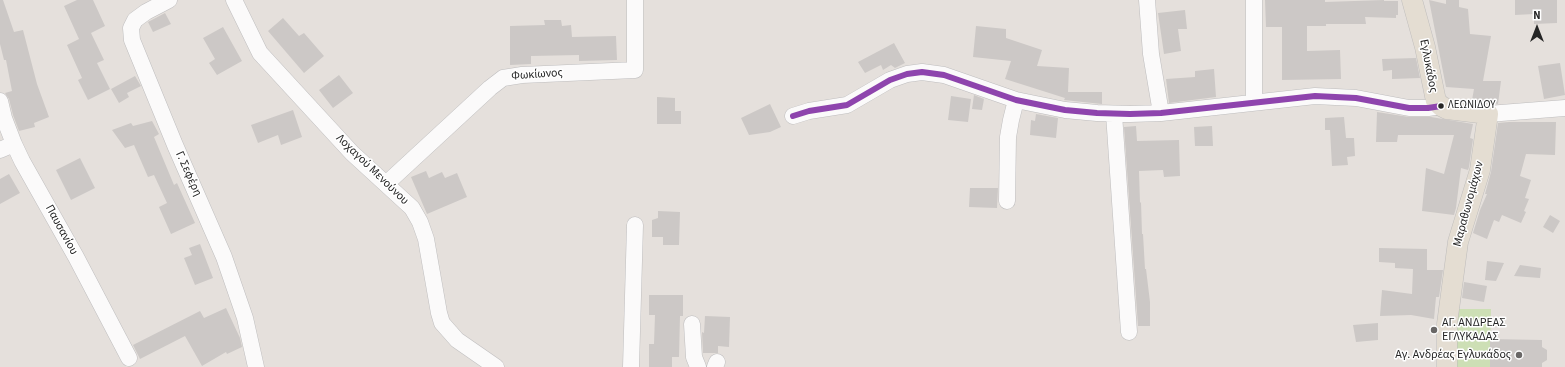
<!DOCTYPE html>
<html>
<head>
<meta charset="utf-8">
<style>
	body { margin:0 }
	#map { position:relative; width:1565px; height:367px; overflow:hidden; background:#e5e0dc; font-family:"Source Sans 3",sans-serif }
	canvas { display:block }
	.north { position:absolute; left:1517px; top:8px; width:40px; height:40px; -webkit-text-stroke:3px #fff; paint-order:stroke; rotate:0deg; font-size:11px; font-weight:700; line-height:16px; text-align:center; color:#262626 }
	.north::after { content:''; display:block; margin:auto; width:14px; height:18px; background:#262626; clip-path:polygon(50% 0,100% 100%,50% 72%,0 100%) }
</style>
</head>
<body>
<div id="map">
<canvas width="1565" height="367"></canvas>
<div class="north">N</div>
</div>
<script>
const g = document.querySelector('canvas').getContext('2d');
g.lineJoin = 'round';
function paint(path, color) {
  g.fillStyle = color;
  g.fill(path, 'evenodd');
}
function poly(rows) {
  const path = new Path2D();
  for (const r of rows) {
    path.moveTo(r[0], r[1]);
    for (let i = 2; i < r.length; i += 2) path.lineTo(r[i], r[i + 1]);
  }
  return path;
}
function stroke(path, color, width, dash) {
  g.strokeStyle = color;
  g.lineWidth = width;
  g.lineCap = dash ? 'butt' : 'round';
  g.setLineDash(dash || []);
  g.stroke(path);
}
function label(font, color, halo, rows, align = 'center') {
  g.font = font + ' "Source Sans 3",sans-serif';
  g.lineWidth = 3;
  g.setLineDash([]);
  g.textBaseline = 'middle';
  g.strokeStyle = halo;
  g.fillStyle = color;
  for (const [text, x, y, turn = 0] of rows) {
    g.save();
    g.translate(x, y);
    g.rotate((+turn || 0) * Math.PI / 180);
    g.textAlign = isNaN(turn) ? turn : align;
    if (halo) g.strokeText(text, 0, 0);
    g.fillText(text, 0, 0);
    g.restore();
  }
}
paint(poly([
	[1453,309,1491,309,1490,367,1454,367]
]), '#cddfb5');
paint(poly([
	[0,0,3,0,14,32,23,30,37,84,49,117,34,123,35,127,19,131,13,115,9,99,5,93,12,91,6,60,4,60,0,44],
	[77,0,93,0,105,26,91,33,104,60,97,63,110,89,88,100,78,80,82,78,67,45,79,39,64,6],
	[1265,0,1325,0,1325,2,1384,0,1384,1,1398,1,1398,15,1396,15,1396,18,1365,17,1366,24,1326,24,1326,26,1307,26,1307,51,1340,50,1341,79,1282,80,1282,27,1266,27],
	[1429,0,1446,4,1446,0,1459,0,1459,7,1468,9,1470,34,1491,36,1483,81,1501,81,1498,104,1472,100,1474,89,1446,87],
	[1515,0,1557,0,1557,23,1534,24,1534,14,1515,15],
	[1185,10,1187,29,1178,29,1181,51,1164,54,1158,13],
	[165,13,171,24,153,32,148,22],
	[283,18,299,36,304,33,324,56,304,73,268,31],
	[544,20,561,20,562,26,571,25,572,37,616,36,617,60,579,61,579,55,531,56,531,64,510,65,510,26,545,25],
	[976,26,1006,29,1006,38,1042,50,1037,66,1069,68,1068,92,1102,92,1102,104,1064,100,1065,98,1005,79,1011,61,973,57],
	[223,27,242,61,217,75,209,63,215,59,203,38],
	[894,43,905,63,895,68,891,65,883,70,881,65,865,73,858,62],
	[1416,58,1420,78,1392,79,1392,70,1383,71,1382,59],
	[1560,63,1565,95,1544,99,1538,66],
	[1214,69,1216,97,1169,103,1166,79,1195,77,1195,71],
	[339,75,353,93,333,108,319,90],
	[135,76,141,86,127,93,129,97,119,103,111,89],
	[974,95,984,99,982,110,972,109],
	[951,96,971,99,968,122,948,120],
	[657,97,675,98,675,111,681,111,681,124,657,124],
	[770,104,781,127,770,132,749,135,741,118],
	[293,110,302,137,281,145,278,135,258,143,251,125],
	[1377,112,1409,117,1431,117,1473,124,1470,138,1473,139,1469,167,1468,170,1461,168,1456,208,1454,215,1422,211,1426,168,1444,174,1454,135,1398,135,1397,142,1376,142],
	[1036,114,1058,118,1056,138,1030,135,1031,120,1035,121],
	[1344,117,1346,138,1354,138,1355,156,1347,157,1348,165,1332,166,1330,130,1325,130,1325,118],
	[152,121,159,134,154,137,174,185,177,183,195,223,171,234,159,207,167,203,154,175,148,177,134,145,125,148,112,130,131,123,133,126],
	[1509,122,1556,122,1555,155,1526,154,1520,176,1531,180,1525,198,1529,199,1524,211,1526,212,1521,223,1502,215,1499,222,1494,220,1487,239,1473,233,1480,210,1487,194,1485,194,1491,172,1498,123],
	[1136,126,1137,141,1179,140,1180,176,1164,177,1163,170,1139,171,1140,203,1141,202,1142,234,1143,234,1145,269,1146,269,1150,302,1150,326,1138,326,1124,127],
	[1212,126,1213,146,1195,146,1194,127],
	[80,158,95,188,71,200,56,170],
	[426,171,429,178,442,172,445,178,457,173,467,197,427,214,411,177],
	[9,174,20,193,0,204,0,179],
	[970,188,998,188,997,208,969,207],
	[658,211,680,212,679,245,663,245,663,237,652,237,652,220,658,218],
	[1550,215,1560,221,1553,233,1543,227],
	[200,244,213,278,195,285,184,258,192,255,189,248],
	[1379,248,1427,249,1427,270,1443,270,1439,297,1436,297,1434,319,1411,315,1380,316,1382,290,1412,294,1413,269,1395,268,1395,263,1379,262],
	[1487,261,1504,263,1496,281,1485,280],
	[1520,265,1541,268,1540,278,1514,276],
	[1464,282,1487,286,1484,302,1462,298],
	[649,295,683,295,683,316,680,316,679,357,672,357,672,367,649,367,649,344,654,344,655,315,649,315],
	[226,308,240,338,242,347,227,354,226,352,202,366,185,336,140,359,133,345,200,311,204,318],
	[705,316,730,317,729,347,718,346,718,353,703,353,702,332,704,333],
	[1378,323,1378,340,1356,342,1353,325],
	[1490,339,1542,340,1542,347,1547,350,1547,360,1542,363,1542,367,1490,367]
]), '#ccc8c6');
const minor = poly([
	[169,0,146,12,135,20,131,28,132,40,175,145,224,257,245,318,256,367],
	[234,0,260,53,352,153,412,208,420,222,426,239,439,313,442,323,457,340,496,367],
	[1147,0,1151,54,1161,113],
	[0,101,4,118,14,144,22,161,76,257,129,358],
	[1254,102,1254,0],
	[1114,114,1129,332],
	[1488,114,1565,108],
	[793,116,809,111,847,105,890,80,907,74,922,72,944,75,1016,100,1065,110,1097,113,1130,114,1161,113,1315,96,1356,98,1409,108,1428,108,1441,106],
	[0,150,14,144],
	[386,184,490,88,503,78,522,75,635,70,635,0],
	[1007,201,1008,137,1011,120,1016,100],
	[692,324,694,357,698,367],
	[631,367,635,225],
	[715,367,717,362]
]);
const major = poly([
	[1412,0,1425,47,1436,101,1441,106,1447,109,1488,114,1480,170,1458,242,1447,324,1447,367]
]);
stroke(minor, '#bebdbe', 17);
stroke(major, '#bebcbb', 21);
stroke(minor, '#fbfafa', 16);
stroke(major, '#e4ddd2', 20);
stroke(poly([
	[793,116,809,111,847,105,890,80,907,74,922,72,944,75,1016,100,1065,110,1097,113,1130,114,1161,113,1315,96,1356,98,1409,108,1428,108,1441,106]
]), '#8e44ad', 6);
for (const [x, y, r, color] of [
	[1441,106,3.5,"#262626"],
	[1434,330,4,"#696766"],
	[1519,355,4,"#696766"]
]) {
  const dot = new Path2D();
  dot.arc(x, y, r, 0, 2 * Math.PI);
  g.fillStyle = color;
  g.fill(dot);
  stroke(dot, '#fff', 1.5);
}
label('11px', '#262626', '#fff', [
	["ΛΕΩΝΙΔΟΥ",1448,106]
], 'left');
label('12px', '#262626', '#fff', [
	["Εγλυκάδος",1428,66,79],
	["Φωκίωνος",537,75,-4],
	["Λοχαγού Μενούνου",372,170,44],
	["Γ. Σεφέρη",188,174,66],
	["Μαραθωνομάχων",1469,204,-75],
	["Παυσανίου",61,230,61]
]);
label('12px', '#262626', '#fff', [
	["ΑΓ. ΑΝΔΡΕΑΣ",1442,323],
	["ΕΓΛΥΚΑΔΑΣ",1442,337],
	["Αγ. Ανδρέας Εγλυκάδος",1511,355,"right"]
], 'left');
</script>
</body>
</html>
